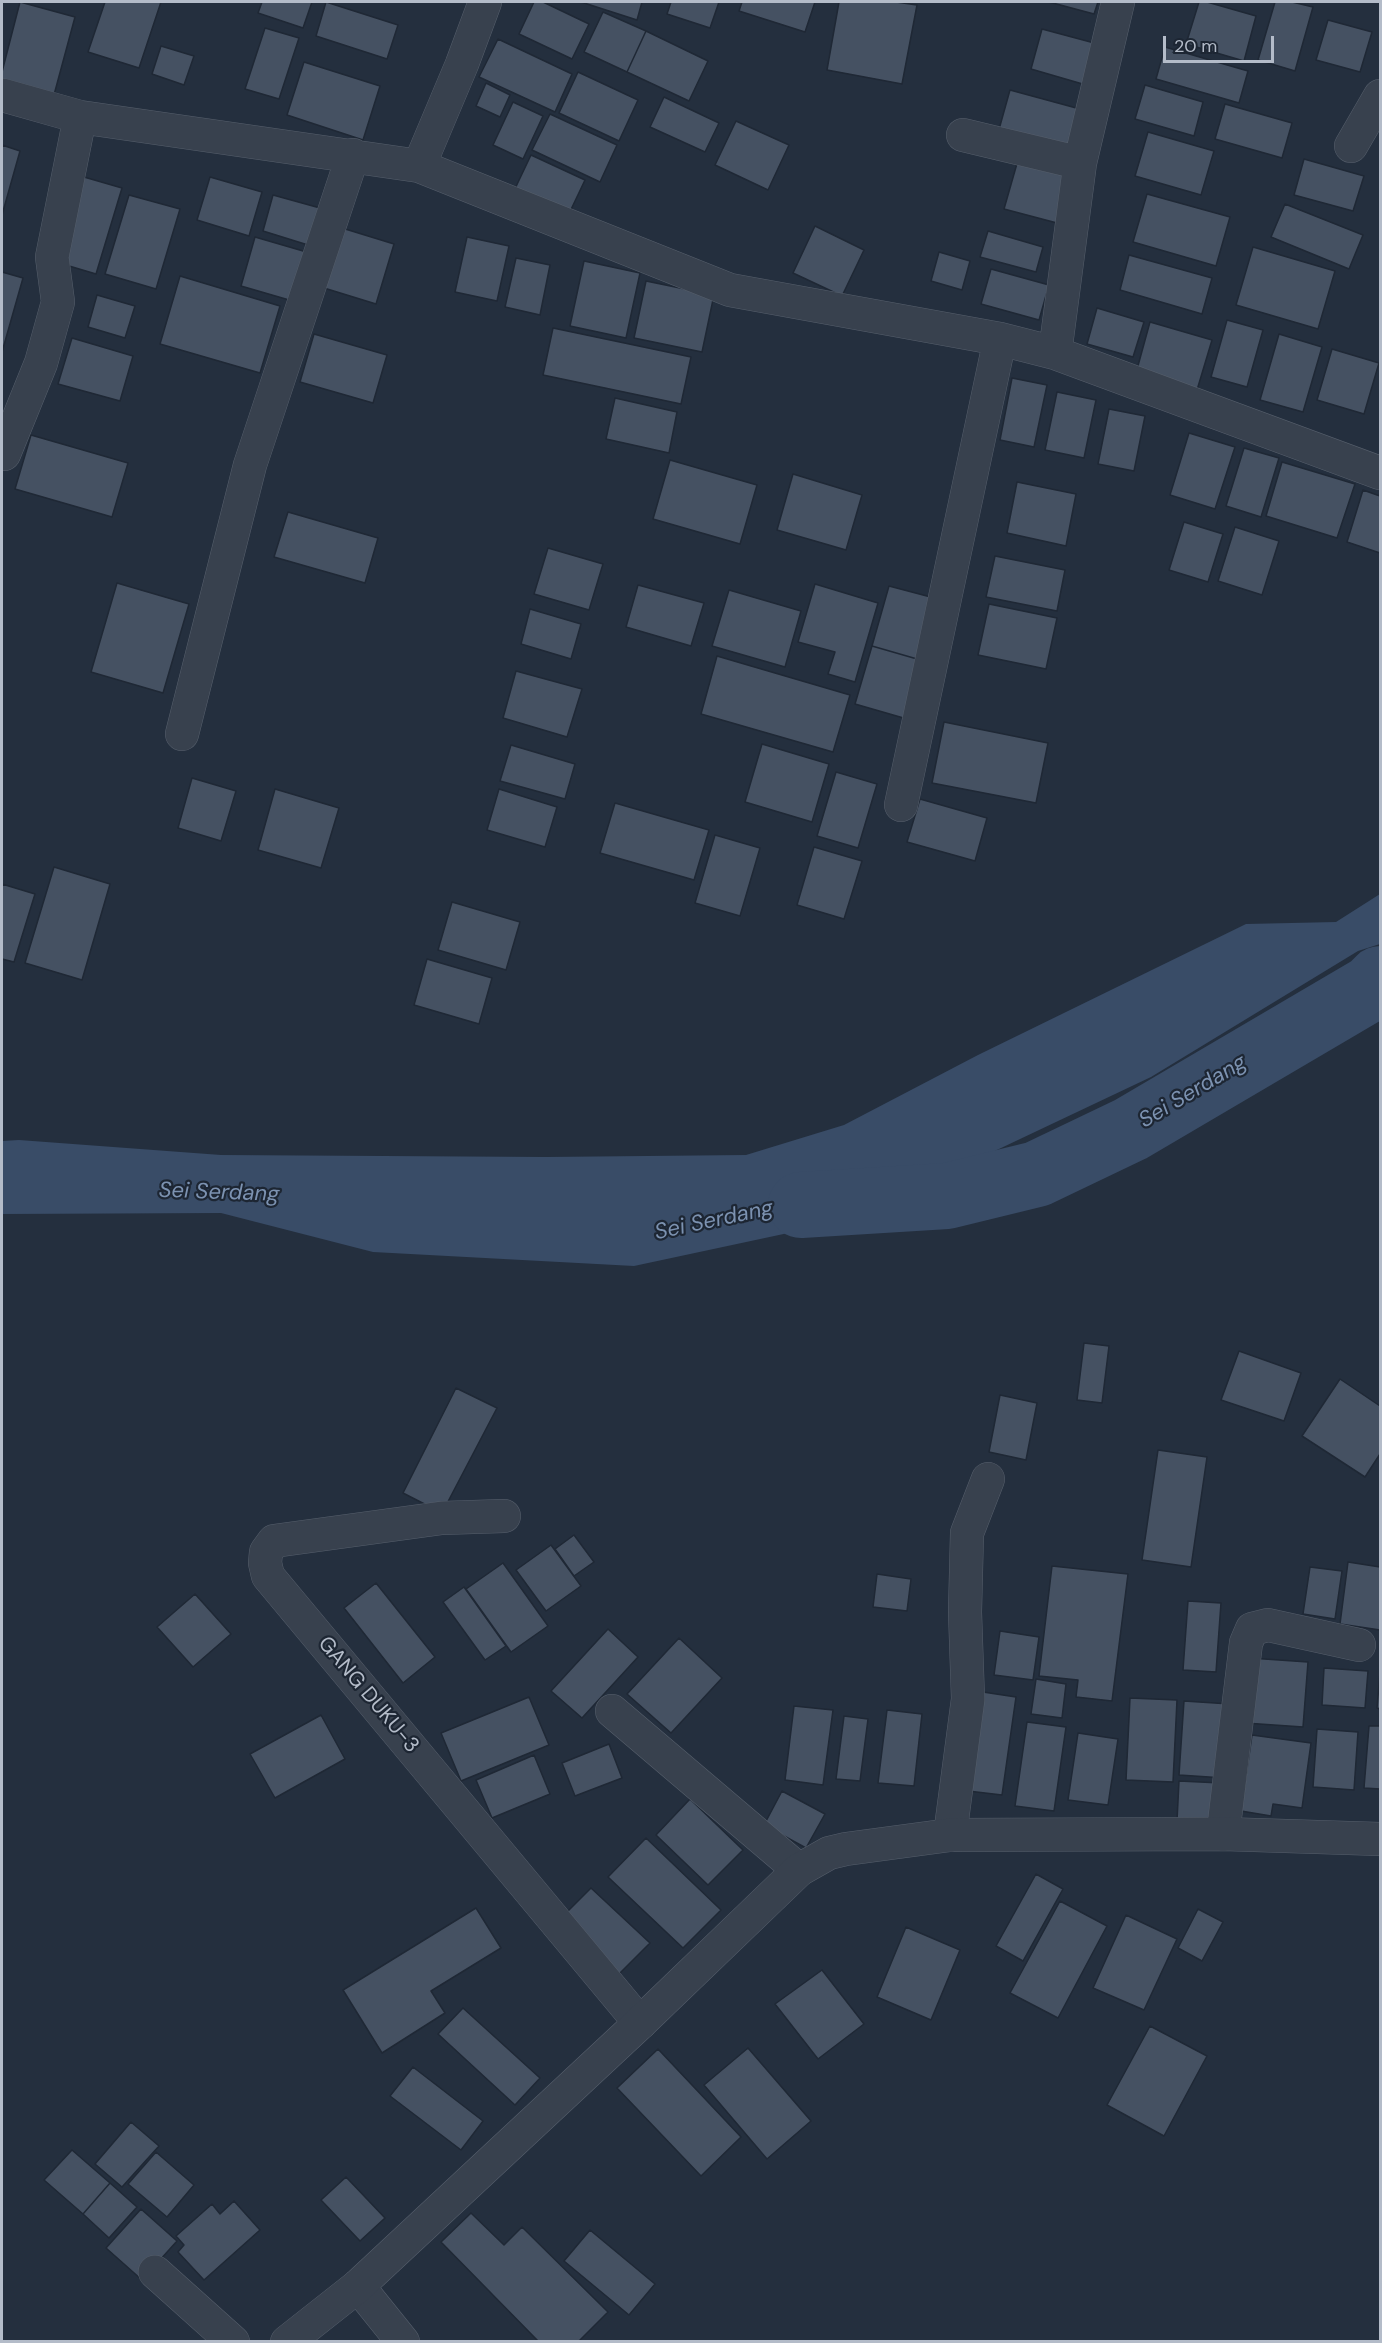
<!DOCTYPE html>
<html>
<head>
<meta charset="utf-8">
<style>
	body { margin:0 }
	#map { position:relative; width:1382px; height:2343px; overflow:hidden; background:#242f3e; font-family:"DM Sans",sans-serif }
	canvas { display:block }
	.frame { position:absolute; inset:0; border:3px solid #b4bcc9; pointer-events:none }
	.scale { position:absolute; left:1163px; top:36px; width:111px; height:27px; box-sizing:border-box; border:3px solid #b4bcc9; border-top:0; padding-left:8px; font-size:18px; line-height:21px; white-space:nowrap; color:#b4bcc9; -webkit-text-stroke:4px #1d2633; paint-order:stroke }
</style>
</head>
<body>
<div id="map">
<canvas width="1382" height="2343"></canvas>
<div class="frame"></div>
<div class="scale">20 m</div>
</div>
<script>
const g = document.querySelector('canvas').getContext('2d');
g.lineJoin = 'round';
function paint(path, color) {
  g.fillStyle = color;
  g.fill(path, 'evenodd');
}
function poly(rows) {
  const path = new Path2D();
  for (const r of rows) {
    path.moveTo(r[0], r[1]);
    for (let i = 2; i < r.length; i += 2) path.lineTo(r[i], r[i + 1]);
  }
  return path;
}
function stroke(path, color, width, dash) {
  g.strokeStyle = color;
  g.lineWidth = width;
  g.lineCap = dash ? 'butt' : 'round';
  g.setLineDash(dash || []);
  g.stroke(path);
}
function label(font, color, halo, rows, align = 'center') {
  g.font = font + ' "DM Sans",sans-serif';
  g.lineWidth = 4.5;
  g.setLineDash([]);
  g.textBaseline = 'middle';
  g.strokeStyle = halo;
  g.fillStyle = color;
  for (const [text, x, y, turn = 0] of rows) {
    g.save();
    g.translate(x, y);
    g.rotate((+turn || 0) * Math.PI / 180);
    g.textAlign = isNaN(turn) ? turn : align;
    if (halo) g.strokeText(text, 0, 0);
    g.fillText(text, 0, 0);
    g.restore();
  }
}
paint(poly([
	[1380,894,1380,944,1358,951,1151,1077,849,1220,634,1266,373,1252,221,1213,2,1214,2,1141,19,1140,221,1155,546,1157,746,1155,844,1125,978,1055,1246,924,1336,922]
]), '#394c67');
stroke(poly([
	[801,1205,947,1196,1037,1174,1131,1129,1371,988,1380,979]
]), '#394c67', 66);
const building = poly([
	[20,2,75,17,51,106,2,93,2,72,20,2],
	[105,2,161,2,139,68,88,52,105,2],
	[262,2,312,2,303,28,258,13,262,2],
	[326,2,398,25,387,59,316,36,326,2],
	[534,2,543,2,589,24,572,59,519,34,534,2],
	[581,2,642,2,637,20,581,2],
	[671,2,719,2,710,28,667,14,671,2],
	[742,2,815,2,805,32,739,11,742,2],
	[839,2,896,2,917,5,902,84,827,70,839,2],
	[1049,2,1098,2,1094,14,1049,2],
	[1199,2,1207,2,1256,16,1244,61,1186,44,1199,2],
	[1275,2,1292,2,1313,7,1295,71,1258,60,1275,2],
	[603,12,646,31,627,72,584,52,603,12],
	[1328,20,1372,32,1360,72,1316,60,1328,20],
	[265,28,299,38,279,99,245,89,265,28],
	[1042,29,1098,44,1086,85,1031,69,1042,29],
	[646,31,708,61,689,101,627,72,646,31],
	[498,39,572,74,555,112,479,77,498,39],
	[161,46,194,56,184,85,152,74,161,46],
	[1165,47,1248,71,1239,103,1156,79,1165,47],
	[304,62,380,86,363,140,287,115,304,62],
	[578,72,638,100,619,141,559,113,578,72],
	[486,83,510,95,500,117,476,106,486,83],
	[1145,85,1203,102,1194,136,1135,119,1145,85],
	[1010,90,1091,112,1078,156,998,133,1010,90],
	[664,97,719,123,705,152,650,127,664,97],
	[513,102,543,116,523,159,493,145,513,102],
	[1225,104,1292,123,1282,158,1215,139,1225,104],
	[550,114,617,145,600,182,532,150,550,114],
	[736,121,789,145,768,190,715,165,736,121],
	[1148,132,1214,151,1201,195,1135,176,1148,132],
	[2,145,20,151,2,215,2,145],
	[531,155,585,180,566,220,512,195,531,155],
	[1304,159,1364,176,1353,211,1294,195,1304,159],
	[1018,160,1070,175,1057,223,1004,209,1018,160],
	[84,177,122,188,96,274,59,263,84,177],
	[210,177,262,192,249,236,197,220,210,177],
	[1147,194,1230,217,1216,266,1133,242,1147,194],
	[129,195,180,209,156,289,105,274,129,195],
	[273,195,320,208,308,245,263,231,273,195],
	[1285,204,1363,235,1349,269,1271,237,1285,204],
	[815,226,864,250,842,296,793,273,815,226],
	[342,228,394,244,376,304,324,288,342,228],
	[988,231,1043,247,1036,272,980,257,988,231],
	[255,237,310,253,296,302,241,286,255,237],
	[467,237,509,246,497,301,455,292,467,237],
	[1253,247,1335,271,1318,329,1236,305,1253,247],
	[939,252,970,261,962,290,931,281,939,252],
	[1129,255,1212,278,1202,314,1120,290,1129,255],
	[516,258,550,265,540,315,505,307,516,258],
	[584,261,640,273,626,338,570,326,584,261],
	[991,269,1049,285,1039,320,981,304,991,269],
	[2,272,23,278,2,352,2,272],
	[180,276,280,306,260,373,160,344,180,276],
	[646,281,714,295,702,352,634,338,646,281],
	[97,295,135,306,125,338,88,327,97,295],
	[1097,308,1144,322,1133,357,1087,344,1097,308],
	[1227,320,1263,330,1247,387,1211,377,1227,320],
	[1150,322,1212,340,1197,390,1136,373,1150,322],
	[553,328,691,357,681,404,543,375,553,328],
	[314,334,387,355,373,403,300,382,314,334],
	[1279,334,1322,347,1303,412,1260,400,1279,334],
	[72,338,133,356,120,401,58,384,72,338],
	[1332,349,1379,363,1364,414,1317,400,1332,349],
	[1012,378,1047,385,1034,447,1000,440,1012,378],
	[1057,392,1096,400,1084,458,1045,450,1057,392],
	[615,398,677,412,669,453,606,439,615,398],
	[1109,409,1145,416,1134,471,1098,464,1109,409],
	[1189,433,1235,447,1215,509,1170,495,1189,433],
	[31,435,128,463,112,517,15,489,31,435],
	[1244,448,1279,458,1261,517,1226,506,1244,448],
	[670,460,757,485,740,544,653,519,670,460],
	[1282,462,1355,484,1337,538,1266,516,1282,462],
	[793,474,862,495,846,550,777,530,793,474],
	[1017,482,1076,494,1066,546,1007,533,1017,482],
	[1363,490,1380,496,1380,553,1347,542,1363,490],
	[288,512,378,538,365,583,274,557,288,512],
	[1184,522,1223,534,1208,582,1169,570,1184,522],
	[1235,527,1279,541,1262,595,1218,581,1235,527],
	[548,548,603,564,589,610,534,594,548,548],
	[995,556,1065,570,1057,611,986,597,995,556],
	[117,583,189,604,163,693,91,672,117,583],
	[815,584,878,603,855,682,828,674,835,652,798,642,815,584],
	[638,585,704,603,691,646,626,627,638,585],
	[889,586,942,600,924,661,872,646,889,586],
	[729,590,801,611,785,667,712,646,729,590],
	[989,604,1057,618,1046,669,978,655,989,604],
	[530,609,581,624,571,659,521,644,530,609],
	[872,646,924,661,907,719,855,704,872,646],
	[717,656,850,695,833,752,701,714,717,656],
	[516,671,582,689,567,737,503,718,516,671],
	[944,722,1048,743,1036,803,932,783,944,722],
	[762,744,829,764,812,822,745,802,762,744],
	[511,745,575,764,565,799,500,781,511,745],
	[836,772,877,784,858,848,817,836,836,772],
	[192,778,236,791,221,841,178,828,192,778],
	[275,789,339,808,321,868,258,850,275,789],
	[499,789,557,807,545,847,487,830,499,789],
	[920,799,987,818,975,861,907,842,920,799],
	[615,803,709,830,694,880,600,853,615,803],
	[715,835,760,848,740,916,695,903,715,835],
	[814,847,862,861,844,919,797,905,814,847],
	[54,867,110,884,82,980,25,963,54,867],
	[2,884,35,894,14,962,2,959,2,884],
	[452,902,520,922,506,970,438,950,452,902],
	[427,959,492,978,479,1024,414,1005,427,959],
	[1084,1343,1109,1346,1102,1403,1077,1400,1084,1343],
	[1239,1351,1301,1373,1284,1421,1221,1400,1239,1351],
	[1340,1379,1380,1406,1380,1454,1365,1477,1302,1436,1340,1379],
	[456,1388,497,1408,442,1513,403,1493,456,1388],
	[1000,1395,1037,1403,1026,1460,989,1452,1000,1395],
	[1158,1450,1207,1457,1191,1567,1142,1560,1158,1450],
	[574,1535,594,1562,574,1576,555,1549,574,1535],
	[551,1545,581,1586,546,1611,516,1570,551,1545],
	[1348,1562,1380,1567,1380,1630,1340,1624,1348,1562],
	[503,1563,548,1626,511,1652,466,1589,503,1563],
	[1052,1566,1128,1574,1112,1701,1076,1697,1078,1680,1039,1676,1052,1566],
	[1310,1567,1342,1571,1335,1619,1303,1614,1310,1567],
	[877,1574,911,1579,907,1611,873,1607,877,1574],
	[376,1583,435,1657,403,1683,344,1608,376,1583],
	[464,1587,506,1646,485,1660,443,1602,464,1587],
	[195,1594,231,1634,193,1667,157,1627,195,1594],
	[1188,1601,1221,1603,1216,1672,1183,1670,1188,1601],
	[608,1629,638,1657,582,1718,551,1691,608,1629],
	[1000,1631,1039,1637,1033,1680,994,1675,1000,1631],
	[679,1638,722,1678,671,1733,627,1694,679,1638],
	[1250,1658,1308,1662,1303,1727,1245,1723,1250,1658],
	[1324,1668,1368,1671,1365,1708,1322,1705,1324,1668],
	[1380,1673,1380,1709,1377,1708,1380,1673],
	[1036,1679,1066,1684,1062,1718,1031,1714,1036,1679],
	[983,1692,1016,1697,1002,1795,968,1791,983,1692],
	[529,1697,549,1745,461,1781,441,1733,529,1697],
	[1130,1698,1177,1700,1173,1782,1126,1780,1130,1698],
	[1184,1701,1230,1704,1224,1778,1179,1775,1184,1701],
	[794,1706,833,1710,823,1785,785,1780,794,1706],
	[887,1710,922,1714,914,1786,878,1783,887,1710],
	[321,1715,345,1759,275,1798,250,1754,321,1715],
	[844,1716,868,1719,860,1781,836,1779,844,1716],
	[1027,1722,1066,1727,1054,1811,1015,1806,1027,1722],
	[1369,1726,1380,1726,1380,1789,1364,1788,1369,1726],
	[1317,1729,1358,1732,1354,1790,1313,1787,1317,1729],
	[1078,1733,1118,1739,1108,1805,1068,1800,1078,1733],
	[1252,1735,1311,1743,1302,1808,1273,1804,1271,1816,1241,1811,1252,1735],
	[609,1744,622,1778,575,1796,562,1763,609,1744],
	[534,1755,550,1794,492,1818,476,1780,534,1755],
	[1179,1781,1221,1783,1218,1824,1177,1821,1179,1781],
	[782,1791,825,1814,806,1848,764,1825,782,1791],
	[690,1799,743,1850,708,1885,656,1835,690,1799],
	[646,1838,721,1910,683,1948,608,1877,646,1838],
	[1036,1874,1063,1889,1023,1961,996,1946,1036,1874],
	[591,1888,650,1943,618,1975,560,1919,591,1888],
	[1060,1901,1107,1926,1058,2018,1010,1993,1060,1901],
	[476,1908,501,1948,431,1991,445,2013,382,2053,343,1990,476,1908],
	[1198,1909,1223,1922,1202,1961,1178,1948,1198,1909],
	[1126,1915,1177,1939,1144,2010,1093,1988,1126,1915],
	[906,1927,960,1950,931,2020,877,1997,906,1927],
	[822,1970,864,2024,818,2059,775,2004,822,1970],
	[463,2008,540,2078,515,2105,438,2034,463,2008],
	[1150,2026,1207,2056,1164,2136,1107,2105,1150,2026],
	[748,2048,811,2121,767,2159,704,2085,748,2048],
	[658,2049,741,2137,701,2176,617,2088,658,2049],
	[413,2067,483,2121,461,2150,390,2096,413,2067],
	[131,2122,159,2146,122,2187,95,2164,131,2122],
	[72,2150,110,2183,83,2214,44,2180,72,2150],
	[156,2152,194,2185,167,2217,128,2184,156,2152],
	[346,2177,385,2218,360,2241,321,2200,346,2177],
	[110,2183,137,2207,109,2238,83,2214,110,2183],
	[234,2201,260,2230,204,2280,178,2252,184,2245,176,2236,212,2204,220,2214,234,2201],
	[141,2209,177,2241,142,2280,106,2248,141,2209],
	[471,2213,504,2245,522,2227,608,2312,578,2342,539,2342,441,2242,471,2213],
	[590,2230,655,2284,629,2315,564,2261,590,2230]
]);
paint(building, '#455162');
stroke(building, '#1f2835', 1.5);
const minor = poly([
	[2,95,80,117,419,166,462,64,485,2],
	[963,135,1080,163],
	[1351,146,1380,96],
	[419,166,730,290,1000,339,1055,353,1380,473],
	[1055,353,1080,163,1118,2],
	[4,454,41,363,58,302,52,257,80,117],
	[182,734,250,465,353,155],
	[901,805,1000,339],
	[504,1516,442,1518,274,1541,266,1552,265,1563,268,1576,640,2023],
	[612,1711,799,1870],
	[1223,1834,1246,1643,1252,1629,1268,1625,1359,1645],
	[950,1835,968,1699,965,1612,967,1533,988,1479],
	[155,2272,233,2342],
	[358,2286,403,2342]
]);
const tertiary = poly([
	[287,2342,358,2286,640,2023,799,1870,829,1853,846,1849,950,1835,1223,1834,1380,1839]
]);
stroke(minor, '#565f6c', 34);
stroke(tertiary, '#565f6c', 34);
stroke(minor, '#38414e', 33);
stroke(tertiary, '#38414e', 33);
label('21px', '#b4bcc9', '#1d2633', [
	["GANG DUKU-3",368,1695,50]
]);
label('italic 22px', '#7c92b1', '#1d2633', [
	["Sei Serdang",1193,1092,-31],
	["Sei Serdang",219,1193,2],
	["Sei Serdang",714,1221,-12]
]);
</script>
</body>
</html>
